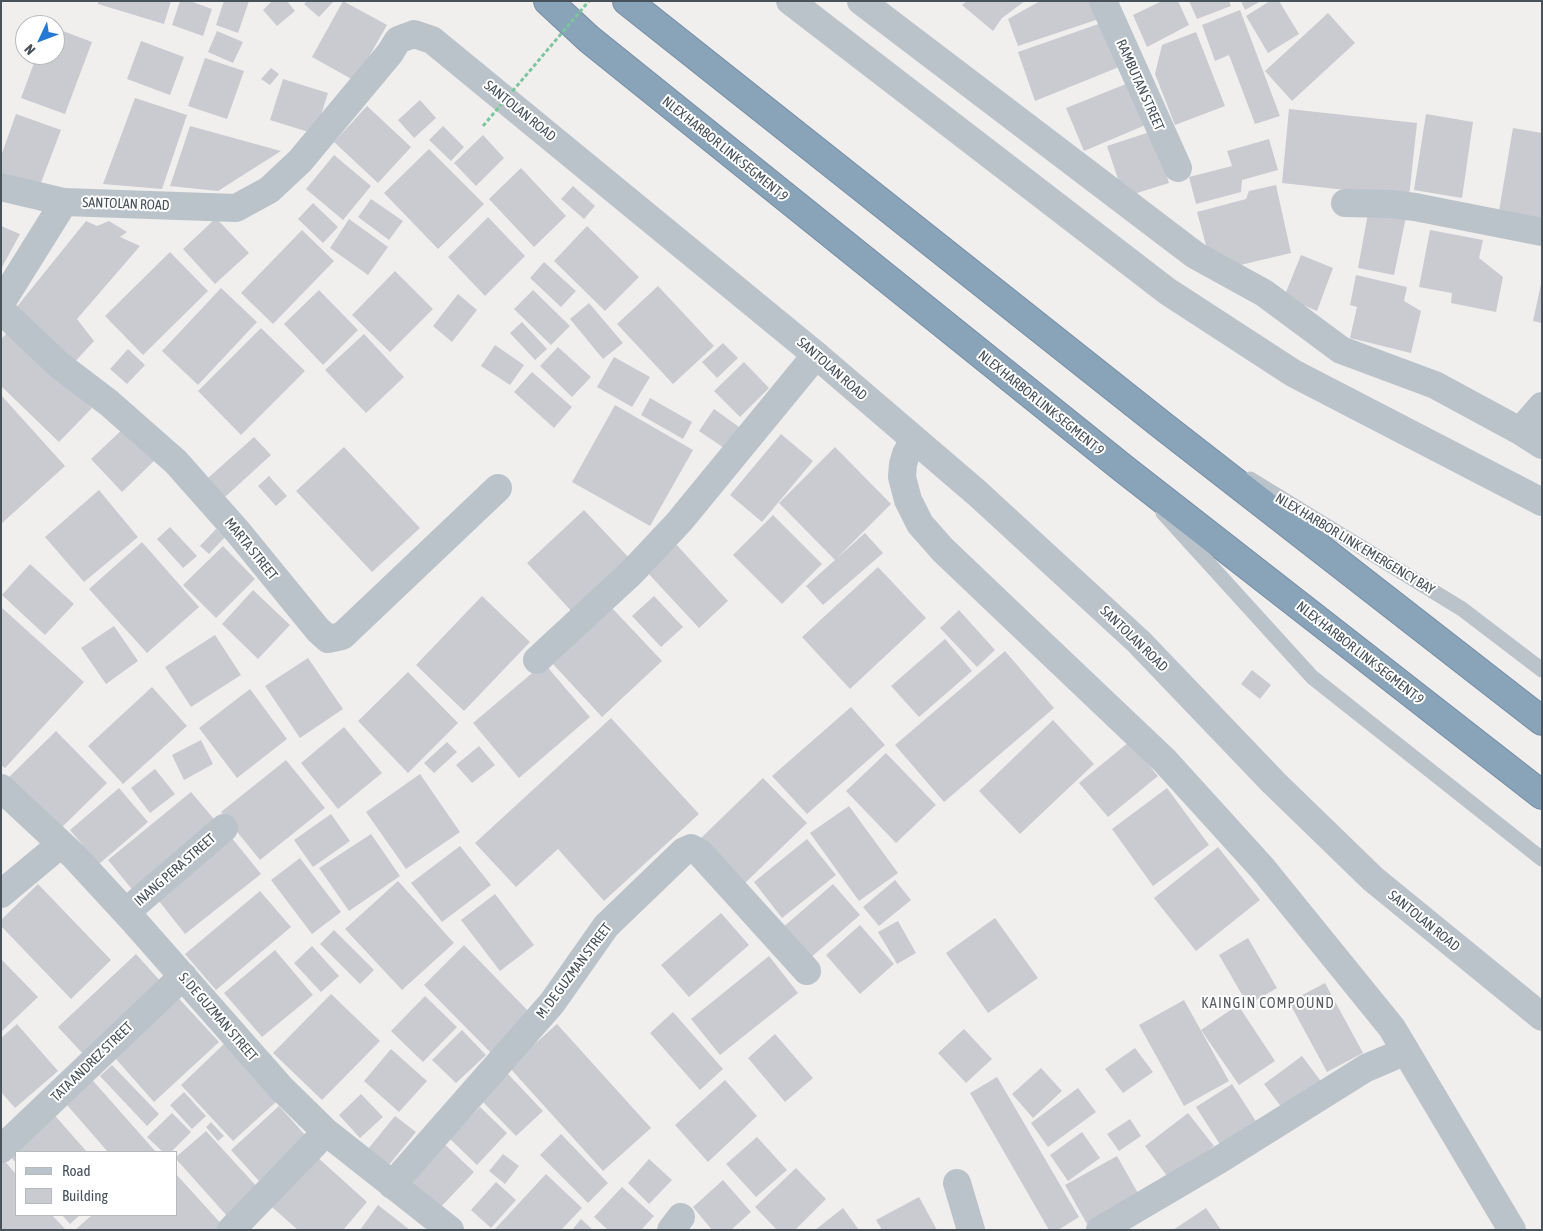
<!DOCTYPE html>
<html>
<head>
<meta charset="utf-8">
<style>
	body { margin:0 }
	#map { position:relative; width:1543px; height:1231px; overflow:hidden; background:#f1eeee; font-family:"Asap Condensed",sans-serif }
	canvas { display:block }
	.frame { position:absolute; inset:0; border:2px solid #48525a; pointer-events:none }
	.legend { position:absolute; left:15px; top:1151px; width:162px; height:65px; box-sizing:border-box; background:#fff; border:1px solid #b6babd; margin:0; padding:6px 9px; list-style:none; font-size:15px; color:#48525a }
	.legend li { display:flex; align-items:center; gap:10px; height:25px }
	.legend b { width:25px; border:1px solid #b6babd }
	.north { position:absolute; left:15px; top:15px; width:50px; height:50px; box-sizing:border-box; background:#fff; border:1px solid #b6babd; border-radius:50%; rotate:227deg; font-size:14px; font-weight:700; line-height:20px; text-align:center; color:#48525a }
	.north::after { content:''; display:block; margin:auto; width:18px; height:22px; background:#267ad3; clip-path:polygon(50% 0,100% 100%,50% 72%,0 100%) }
</style>
</head>
<body>
<div id="map">
<canvas width="1543" height="1231"></canvas>
<div class="frame"></div>
<ul class="legend">
<li><b style="height:6px;background:#bbc3ca"></b>Road</li>
<li><b style="height:14px;background:#c9cbd1"></b>Building</li>
</ul>
<div class="north">N</div>
</div>
<script>
const g = document.querySelector('canvas').getContext('2d');
g.lineJoin = 'round';
function paint(path, color) {
  g.fillStyle = color;
  g.fill(path, 'evenodd');
}
function poly(rows) {
  const path = new Path2D();
  for (const r of rows) {
    path.moveTo(r[0], r[1]);
    for (let i = 2; i < r.length; i += 2) path.lineTo(r[i], r[i + 1]);
  }
  return path;
}
function stroke(path, color, width, dash) {
  g.strokeStyle = color;
  g.lineWidth = width;
  g.lineCap = dash ? 'butt' : 'round';
  g.setLineDash(dash || []);
  g.stroke(path);
}
function label(font, color, halo, rows, align = 'center') {
  g.font = font + ' "Asap Condensed",sans-serif';
  g.lineWidth = 4;
  g.setLineDash([]);
  g.textBaseline = 'middle';
  g.strokeStyle = halo;
  g.fillStyle = color;
  for (const [text, x, y, turn = 0] of rows) {
    g.save();
    g.translate(x, y);
    g.rotate((+turn || 0) * Math.PI / 180);
    g.textAlign = isNaN(turn) ? turn : align;
    if (halo) g.strokeText(text, 0, 0);
    g.fillText(text, 0, 0);
    g.restore();
  }
}
paint(poly([
	[98,1,171,1,164,24,98,4],
	[180,1,190,1,212,9,203,36,172,25],
	[224,1,249,1,238,33,216,25],
	[272,1,287,1,295,11,277,26,263,10],
	[307,1,334,1,319,17,304,4],
	[343,1,387,25,355,81,312,57],
	[967,1,1025,1,1002,18,993,31,962,5],
	[1040,1,1093,1,1102,18,1018,46,1008,19],
	[1162,1,1178,1,1189,25,1147,47,1133,15],
	[1189,1,1229,1,1231,6,1197,19],
	[1241,1,1261,1,1245,10],
	[1270,1,1279,1,1299,34,1268,53,1246,16],
	[1240,10,1280,116,1255,124,1229,55,1215,61,1202,25],
	[1328,13,1355,43,1292,101,1265,71],
	[1107,21,1124,65,1035,101,1018,52],
	[55,28,92,42,65,114,21,98,37,55,55,55],
	[217,31,243,42,233,63,208,52],
	[1196,32,1225,106,1175,125,1155,74,1162,45],
	[141,41,184,57,170,95,127,79],
	[205,58,244,71,227,119,188,106],
	[271,68,279,74,270,85,261,79],
	[283,79,328,93,315,134,270,120],
	[1131,82,1148,124,1084,151,1066,108],
	[135,98,187,115,162,189,103,184],
	[420,100,436,118,414,138,398,120],
	[367,106,411,147,378,183,334,142],
	[1289,109,1417,123,1409,197,1282,183],
	[16,114,61,130,39,188,1,174,1,156],
	[1426,114,1473,122,1462,198,1414,190],
	[190,126,281,151,218,191,170,186],
	[443,126,464,147,451,161,429,140],
	[1513,128,1542,133,1542,219,1499,211],
	[1153,131,1169,183,1124,197,1107,146],
	[483,135,504,158,476,186,454,163],
	[1269,139,1278,170,1242,180,1241,192,1196,204,1189,177,1232,166,1227,151],
	[429,149,484,204,438,249,384,193],
	[334,155,371,186,343,220,306,189],
	[521,168,566,216,534,247,489,199],
	[1276,185,1291,253,1236,266,1207,249,1197,212,1246,199,1249,191],
	[573,186,595,206,584,219,561,199],
	[371,199,403,221,389,240,358,217],
	[313,203,338,227,323,243,298,219],
	[1368,213,1406,217,1394,275,1358,268],
	[488,217,525,256,485,296,448,257],
	[216,218,249,253,215,284,183,249],
	[349,219,388,247,368,275,330,248],
	[86,221,97,226,109,221,127,232,120,237,140,246,77,319,94,341,72,365,15,309],
	[1,226,20,234,1,269],
	[587,226,639,277,605,311,554,261],
	[302,230,334,261,273,324,241,293],
	[1430,230,1483,240,1479,258,1503,277,1496,312,1451,303,1452,293,1419,287],
	[170,252,208,291,143,355,105,316],
	[1301,255,1333,268,1317,311,1284,297],
	[544,262,576,291,561,307,530,278],
	[395,271,433,309,390,352,352,315],
	[1356,275,1407,287,1404,301,1421,311,1411,353,1350,338,1357,307,1350,305],
	[1541,284,1542,284,1542,323,1533,321],
	[658,286,714,346,673,384,617,324],
	[221,288,257,322,198,385,162,351],
	[319,290,358,330,323,365,284,324],
	[533,290,570,326,551,345,514,309],
	[458,294,477,310,452,342,433,326],
	[589,303,623,343,603,359,570,319],
	[522,322,547,349,535,360,510,333],
	[261,328,305,371,241,435,198,391],
	[10,330,92,408,59,442,1,386,1,339],
	[364,334,404,377,366,413,325,370],
	[723,343,738,358,717,378,702,362],
	[495,345,524,365,510,385,481,366],
	[558,347,591,377,572,397,540,366],
	[128,349,145,365,127,384,110,369],
	[614,357,650,377,632,407,597,387],
	[744,362,769,388,740,417,714,391],
	[532,372,572,407,554,428,514,392],
	[1,395,65,466,1,524],
	[650,398,692,422,683,439,641,415],
	[615,405,693,450,650,526,572,482],
	[714,409,739,427,724,448,699,431],
	[127,425,157,458,122,492,91,459],
	[781,434,813,461,762,522,730,495],
	[254,437,271,455,225,497,208,478],
	[344,447,420,528,372,572,296,491],
	[835,447,891,504,835,560,779,503],
	[269,476,287,496,276,506,258,486],
	[99,490,138,537,84,582,45,537],
	[584,510,632,561,575,615,527,563],
	[773,515,822,564,782,604,733,555],
	[170,527,197,556,183,568,157,539],
	[216,529,225,537,209,554,200,546],
	[865,533,883,553,823,605,806,586],
	[142,542,199,607,147,653,89,589],
	[675,543,728,601,699,628,646,571],
	[223,546,255,579,216,618,183,585],
	[30,564,74,604,45,635,2,595],
	[878,567,926,618,850,689,802,637],
	[253,590,290,625,258,659,222,624],
	[482,596,530,642,464,711,416,665],
	[654,596,683,627,661,647,632,616],
	[1,607,84,682,5,768,1,765],
	[612,608,662,661,602,717,553,664],
	[959,610,995,650,977,667,940,628],
	[114,626,138,661,106,684,81,648],
	[215,635,241,675,191,707,165,667],
	[945,639,972,671,919,717,891,686],
	[1005,651,1054,708,944,802,895,745],
	[308,658,343,709,300,738,265,686],
	[544,663,590,717,519,778,473,723],
	[1252,670,1271,685,1260,699,1241,684],
	[408,672,458,723,408,773,358,721],
	[152,687,187,726,123,784,88,746],
	[250,689,287,739,237,778,199,728],
	[851,707,885,745,807,814,772,776],
	[611,718,699,814,604,901,558,849,516,887,475,843],
	[1053,720,1094,764,1020,834,979,791],
	[344,727,382,773,338,809,301,763],
	[56,731,107,783,59,830,8,778],
	[201,740,213,764,184,780,172,755],
	[447,742,457,752,434,773,424,763],
	[1129,742,1158,776,1108,817,1079,783],
	[479,746,495,765,472,783,456,765],
	[886,753,936,805,896,843,846,791],
	[286,760,325,808,260,860,221,812],
	[155,769,175,794,150,813,131,788],
	[420,774,460,832,406,869,366,812],
	[763,778,807,823,744,884,700,839],
	[119,788,148,822,99,864,70,830],
	[1167,788,1209,845,1153,886,1112,829],
	[191,792,219,825,135,893,108,860],
	[849,806,898,873,859,901,810,833],
	[331,814,350,841,313,867,294,840],
	[227,832,261,874,185,934,152,892],
	[371,834,400,876,349,911,319,868],
	[807,839,836,875,782,918,754,882],
	[460,846,491,885,442,922,411,883],
	[1218,847,1260,900,1196,951,1154,898],
	[300,858,341,912,312,934,271,880],
	[895,880,911,900,879,926,863,907],
	[398,881,454,943,402,990,345,929],
	[38,884,111,960,71,999,1,926,1,920],
	[833,884,860,915,809,959,782,928],
	[260,891,291,927,216,990,185,954],
	[495,894,534,945,500,971,461,920],
	[721,913,749,945,689,997,661,965],
	[995,918,1038,978,988,1013,946,953],
	[898,921,916,953,897,964,878,932],
	[860,925,894,964,860,994,826,955],
	[334,930,374,970,360,984,320,944],
	[1248,938,1277,988,1248,1005,1219,955],
	[464,945,534,1017,494,1056,424,985],
	[312,946,339,976,321,992,294,963],
	[275,950,313,995,262,1037,224,993],
	[136,954,162,983,84,1055,58,1027],
	[769,956,798,993,720,1055,691,1019],
	[1,959,38,997,1,1032],
	[1325,983,1363,1053,1327,1072,1289,1002],
	[172,991,219,1042,154,1102,108,1050],
	[331,994,380,1041,322,1100,273,1053],
	[425,996,457,1027,423,1062,391,1031],
	[1184,1000,1229,1081,1184,1106,1139,1025],
	[1238,1005,1275,1061,1239,1085,1201,1030],
	[673,1012,723,1069,700,1090,650,1033],
	[17,1024,58,1071,15,1108,1,1092,1,1038],
	[557,1024,651,1128,603,1171,509,1067],
	[964,1029,992,1059,966,1083,938,1053],
	[462,1030,486,1055,456,1083,432,1060],
	[775,1034,813,1078,785,1102,748,1058],
	[224,1044,277,1101,233,1141,181,1085],
	[1135,1048,1153,1072,1123,1093,1105,1069],
	[391,1049,427,1081,399,1112,364,1081],
	[1302,1056,1326,1088,1288,1116,1264,1084],
	[112,1065,159,1114,147,1126,100,1076],
	[1041,1068,1062,1091,1033,1118,1012,1094],
	[87,1074,156,1152,108,1152,60,1097],
	[508,1074,543,1111,516,1136,481,1100],
	[997,1077,1079,1217,1058,1230,1049,1230,970,1093],
	[725,1080,757,1116,708,1162,675,1125],
	[1232,1084,1257,1123,1221,1146,1196,1107],
	[1078,1088,1096,1112,1048,1147,1031,1123],
	[184,1092,206,1116,192,1129,170,1105],
	[361,1094,383,1117,360,1138,339,1115],
	[279,1106,307,1137,259,1181,231,1150],
	[480,1107,507,1133,477,1165,449,1138],
	[50,1110,87,1152,16,1152,16,1163,5,1150],
	[172,1113,191,1132,171,1152,163,1152,147,1137],
	[1188,1113,1214,1146,1170,1180,1145,1146],
	[395,1116,416,1132,388,1166,368,1149],
	[1130,1119,1141,1136,1119,1151,1107,1134],
	[211,1122,224,1136,218,1141,206,1127],
	[206,1131,259,1189,228,1217,176,1159,176,1157],
	[1082,1132,1100,1158,1068,1181,1050,1155],
	[561,1134,608,1183,588,1203,540,1155],
	[757,1137,787,1170,756,1197,726,1164],
	[439,1139,474,1172,438,1210,403,1177],
	[503,1154,519,1166,505,1184,489,1171],
	[316,1156,367,1202,343,1230,298,1230,272,1207],
	[1117,1156,1139,1195,1087,1224,1065,1185],
	[1,1157,16,1174,16,1215,52,1215,66,1230,1,1230],
	[649,1159,672,1180,649,1204,628,1183],
	[796,1168,826,1199,795,1230,777,1230,755,1207],
	[176,1174,225,1228,223,1230,75,1230,92,1215,176,1215],
	[546,1174,582,1208,561,1230,494,1230],
	[723,1180,751,1212,731,1230,712,1230,693,1207],
	[496,1182,516,1200,491,1228,471,1210],
	[622,1187,654,1216,641,1230,608,1230,594,1217],
	[919,1197,937,1230,882,1230,876,1220],
	[378,1205,410,1230,360,1230],
	[843,1208,859,1230,815,1230],
	[1206,1208,1221,1230,1173,1230],
	[62,1215,80,1215,70,1224],
	[581,1219,593,1230,572,1230]
]), '#c9cbd1');
const motorway = poly([
	[548,1,589,39,1124,469,1542,795],
	[627,1,1163,426,1542,721]
]);
stroke(motorway, '#758ea5', 30);
stroke(poly([
	[1250,479,1462,609,1542,670],
	[1163,513,1312,677,1542,859]
]), '#bbc3ca', 15);
stroke(poly([
	[861,1,1195,255,1264,293,1341,350,1435,385,1520,431,1542,445],
	[1103,1,1178,168],
	[1345,203,1391,204,1415,207,1542,232],
	[1,303,64,202],
	[1,310,59,365,109,403,176,462,238,532,318,630,328,639,342,636,498,488],
	[1520,431,1542,406],
	[914,440,906,454,903,464,902,477,908,500,920,524,943,550,1007,611,1165,761,1263,869,1392,1028,1512,1230],
	[537,660,632,572,679,522,816,355],
	[1,788,74,856,133,920,281,1088,326,1132,450,1230],
	[1,894,61,844],
	[126,912,224,828],
	[1,1149,183,976],
	[957,1183,971,1230],
	[392,1185,552,1003,606,926,684,851,691,848,700,853,807,971],
	[231,1230,326,1132],
	[671,1230,681,1217],
	[1100,1230,1219,1160,1366,1068,1406,1051]
]), '#bbc3ca', 28);
stroke(poly([
	[790,1,1167,291,1293,373,1542,502],
	[1,187,64,202,236,208,269,190,300,161,390,53,398,40,414,34,432,40,816,355,977,493,1139,642,1274,783,1373,879,1542,1017]
]), '#bbc3ca', 28);
stroke(motorway, '#89a3b9', 28);
stroke(poly([
	[483,126,589,1]
]), '#7ac79d', 3, [4, 2.5]);
label('14px', '#48525a', '#fff', [
	["RAMBUTAN STREET",1140,85,66],
	["SANTOLAN ROAD",520,111,39],
	["NLEX HARBOR LINK SEGMENT 9",725,149,39],
	["SANTOLAN ROAD",126,204,2],
	["SANTOLAN ROAD",832,369,41],
	["NLEX HARBOR LINK SEGMENT 9",1041,403,39],
	["NLEX HARBOR LINK EMERGENCY BAY",1355,544,31],
	["MARTA STREET",251,549,51],
	["SANTOLAN ROAD",1134,639,44],
	["NLEX HARBOR LINK SEGMENT 9",1360,653,38],
	["INANG PERA STREET",175,870,-41],
	["SANTOLAN ROAD",1424,921,39],
	["M. DE GUZMAN STREET",574,971,-53],
	["S. DE GUZMAN STREET",218,1017,49],
	["TATA ANDREZ STREET",92,1062,-44]
]);
g.letterSpacing = '1px';
label('15px', '#5b5f63', '#fff', [
	["KAINGIN COMPOUND",1268,1003]
]);
g.letterSpacing = '0px';
</script>
</body>
</html>
